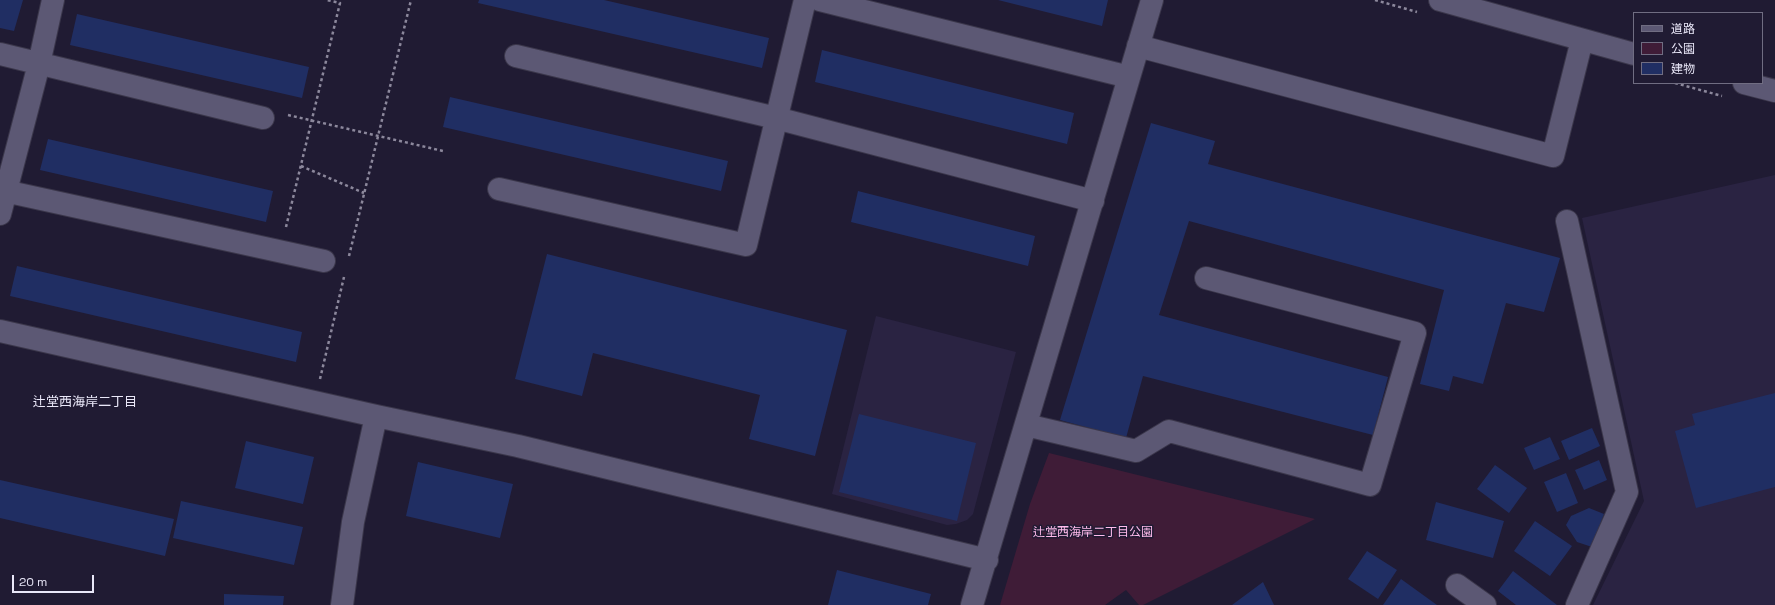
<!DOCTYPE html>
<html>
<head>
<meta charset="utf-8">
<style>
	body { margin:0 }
	#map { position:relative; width:1775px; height:605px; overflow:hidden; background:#201b33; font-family:"Space Grotesk","Noto Sans JP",sans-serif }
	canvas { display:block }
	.legend { position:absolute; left:1633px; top:12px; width:130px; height:72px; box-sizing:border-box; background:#201b33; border:1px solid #706d82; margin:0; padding:5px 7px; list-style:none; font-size:12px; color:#e9e7f8 }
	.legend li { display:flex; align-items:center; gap:8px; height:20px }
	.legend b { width:20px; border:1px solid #706d82 }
	.scale { position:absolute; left:12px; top:575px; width:82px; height:18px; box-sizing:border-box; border:2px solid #e9e7f8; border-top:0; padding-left:5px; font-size:12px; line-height:14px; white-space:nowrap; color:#e9e7f8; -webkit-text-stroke:3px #201b33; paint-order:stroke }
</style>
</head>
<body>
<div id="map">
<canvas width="1775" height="605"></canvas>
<ul class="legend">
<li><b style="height:5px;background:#5c5874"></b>道路</li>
<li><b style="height:11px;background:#3f1c37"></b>公園</li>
<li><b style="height:11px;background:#202e63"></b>建物</li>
</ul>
<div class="scale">20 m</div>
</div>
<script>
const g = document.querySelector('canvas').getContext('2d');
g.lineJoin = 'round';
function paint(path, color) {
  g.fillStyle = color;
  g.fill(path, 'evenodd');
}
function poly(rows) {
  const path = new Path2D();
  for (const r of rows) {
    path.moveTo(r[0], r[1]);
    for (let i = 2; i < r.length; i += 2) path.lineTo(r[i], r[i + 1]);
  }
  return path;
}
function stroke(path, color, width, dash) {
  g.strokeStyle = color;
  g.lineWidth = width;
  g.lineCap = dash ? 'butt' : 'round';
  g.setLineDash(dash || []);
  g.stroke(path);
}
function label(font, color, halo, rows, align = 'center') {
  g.font = font + ' "Space Grotesk","Noto Sans JP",sans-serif';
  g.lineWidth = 3;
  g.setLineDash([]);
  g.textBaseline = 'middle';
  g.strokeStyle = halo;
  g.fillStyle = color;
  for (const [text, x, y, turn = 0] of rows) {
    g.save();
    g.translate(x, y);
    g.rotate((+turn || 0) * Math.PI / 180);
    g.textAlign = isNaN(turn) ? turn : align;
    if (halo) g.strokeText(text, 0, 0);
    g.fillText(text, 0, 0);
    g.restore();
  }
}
paint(poly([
	[1775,175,1775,605,1593,605,1644,501,1582,218],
	[876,316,1016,352,973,514,967,520,956,524,947,525,832,494]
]), '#2a2342');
paint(poly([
	[1049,453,1315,519,1143,605,1139,605,1126,590,1105,605,1000,605,1030,504]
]), '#3f1c37');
paint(poly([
	[0,0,23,0,14,31,0,28],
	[479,0,604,0,769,38,762,68,478,3],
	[998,0,1108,0,1102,26],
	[77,14,309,67,302,98,70,45],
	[822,50,1074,113,1067,144,815,82],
	[450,97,728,161,721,191,443,127],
	[1151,123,1215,141,1208,164,1560,258,1544,312,1506,303,1483,384,1453,376,1449,391,1420,384,1444,290,1189,221,1159,315,1388,377,1373,435,1143,376,1126,438,1060,420],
	[48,139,273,191,266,222,40,170],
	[858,191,1035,236,1028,266,851,222],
	[547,254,847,330,815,456,749,439,760,395,593,353,582,396,515,379],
	[17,266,302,332,296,362,10,296],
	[1775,393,1775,487,1696,508,1675,431,1695,425,1692,414],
	[859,414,976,443,957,521,839,492],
	[1592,428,1600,446,1569,460,1561,441],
	[1550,437,1560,459,1534,470,1524,448],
	[246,441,314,457,303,504,235,488],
	[1599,460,1607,480,1584,490,1575,470],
	[418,462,513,484,500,538,406,516],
	[1495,465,1527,488,1509,513,1477,489],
	[1566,473,1578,503,1557,512,1544,482],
	[0,480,174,519,165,556,0,518],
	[181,501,303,527,294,565,173,538],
	[1436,502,1504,521,1493,558,1426,540],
	[1589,508,1604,514,1592,547,1577,542,1566,525,1571,516],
	[1535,521,1572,546,1550,576,1514,551],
	[1367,551,1397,570,1378,599,1348,579],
	[837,570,931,594,928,605,828,605],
	[1513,571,1557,605,1516,605,1498,591],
	[1401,579,1437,605,1383,605],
	[1263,582,1274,605,1232,605],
	[224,594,284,596,283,605,224,605]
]), '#202e63');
const minor = poly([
	[820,0,1129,77],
	[1440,0,1634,54],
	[1138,46,1553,156,1582,40],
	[0,54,263,118],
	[516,56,776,118,1093,201],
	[1744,83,1775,91],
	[499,189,746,245,805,0],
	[0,190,324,261],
	[0,214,39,64,53,0],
	[1567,221,1627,492,1577,605],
	[0,331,376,416,518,446,987,560],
	[1026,425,1136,451,1169,431,1370,485,1415,333,1206,278],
	[1457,585,1485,605],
	[342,605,353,522,376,416],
	[972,605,1152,0]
]);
stroke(minor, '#3b374b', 24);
stroke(poly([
	[1375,0,1417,12],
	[1675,83,1722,96],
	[288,115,443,151],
	[301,166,364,193],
	[286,227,340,3,327,0],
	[349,256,411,0],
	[320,379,344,277]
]), '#8c889c', 2.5, [3, 3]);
stroke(minor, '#5c5874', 22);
label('12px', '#ffbbec', '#201b33', [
	["辻堂西海岸二丁目公園",1093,533]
]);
label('13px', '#e9e7f8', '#201b33', [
	["辻堂西海岸二丁目",85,402]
]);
</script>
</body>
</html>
